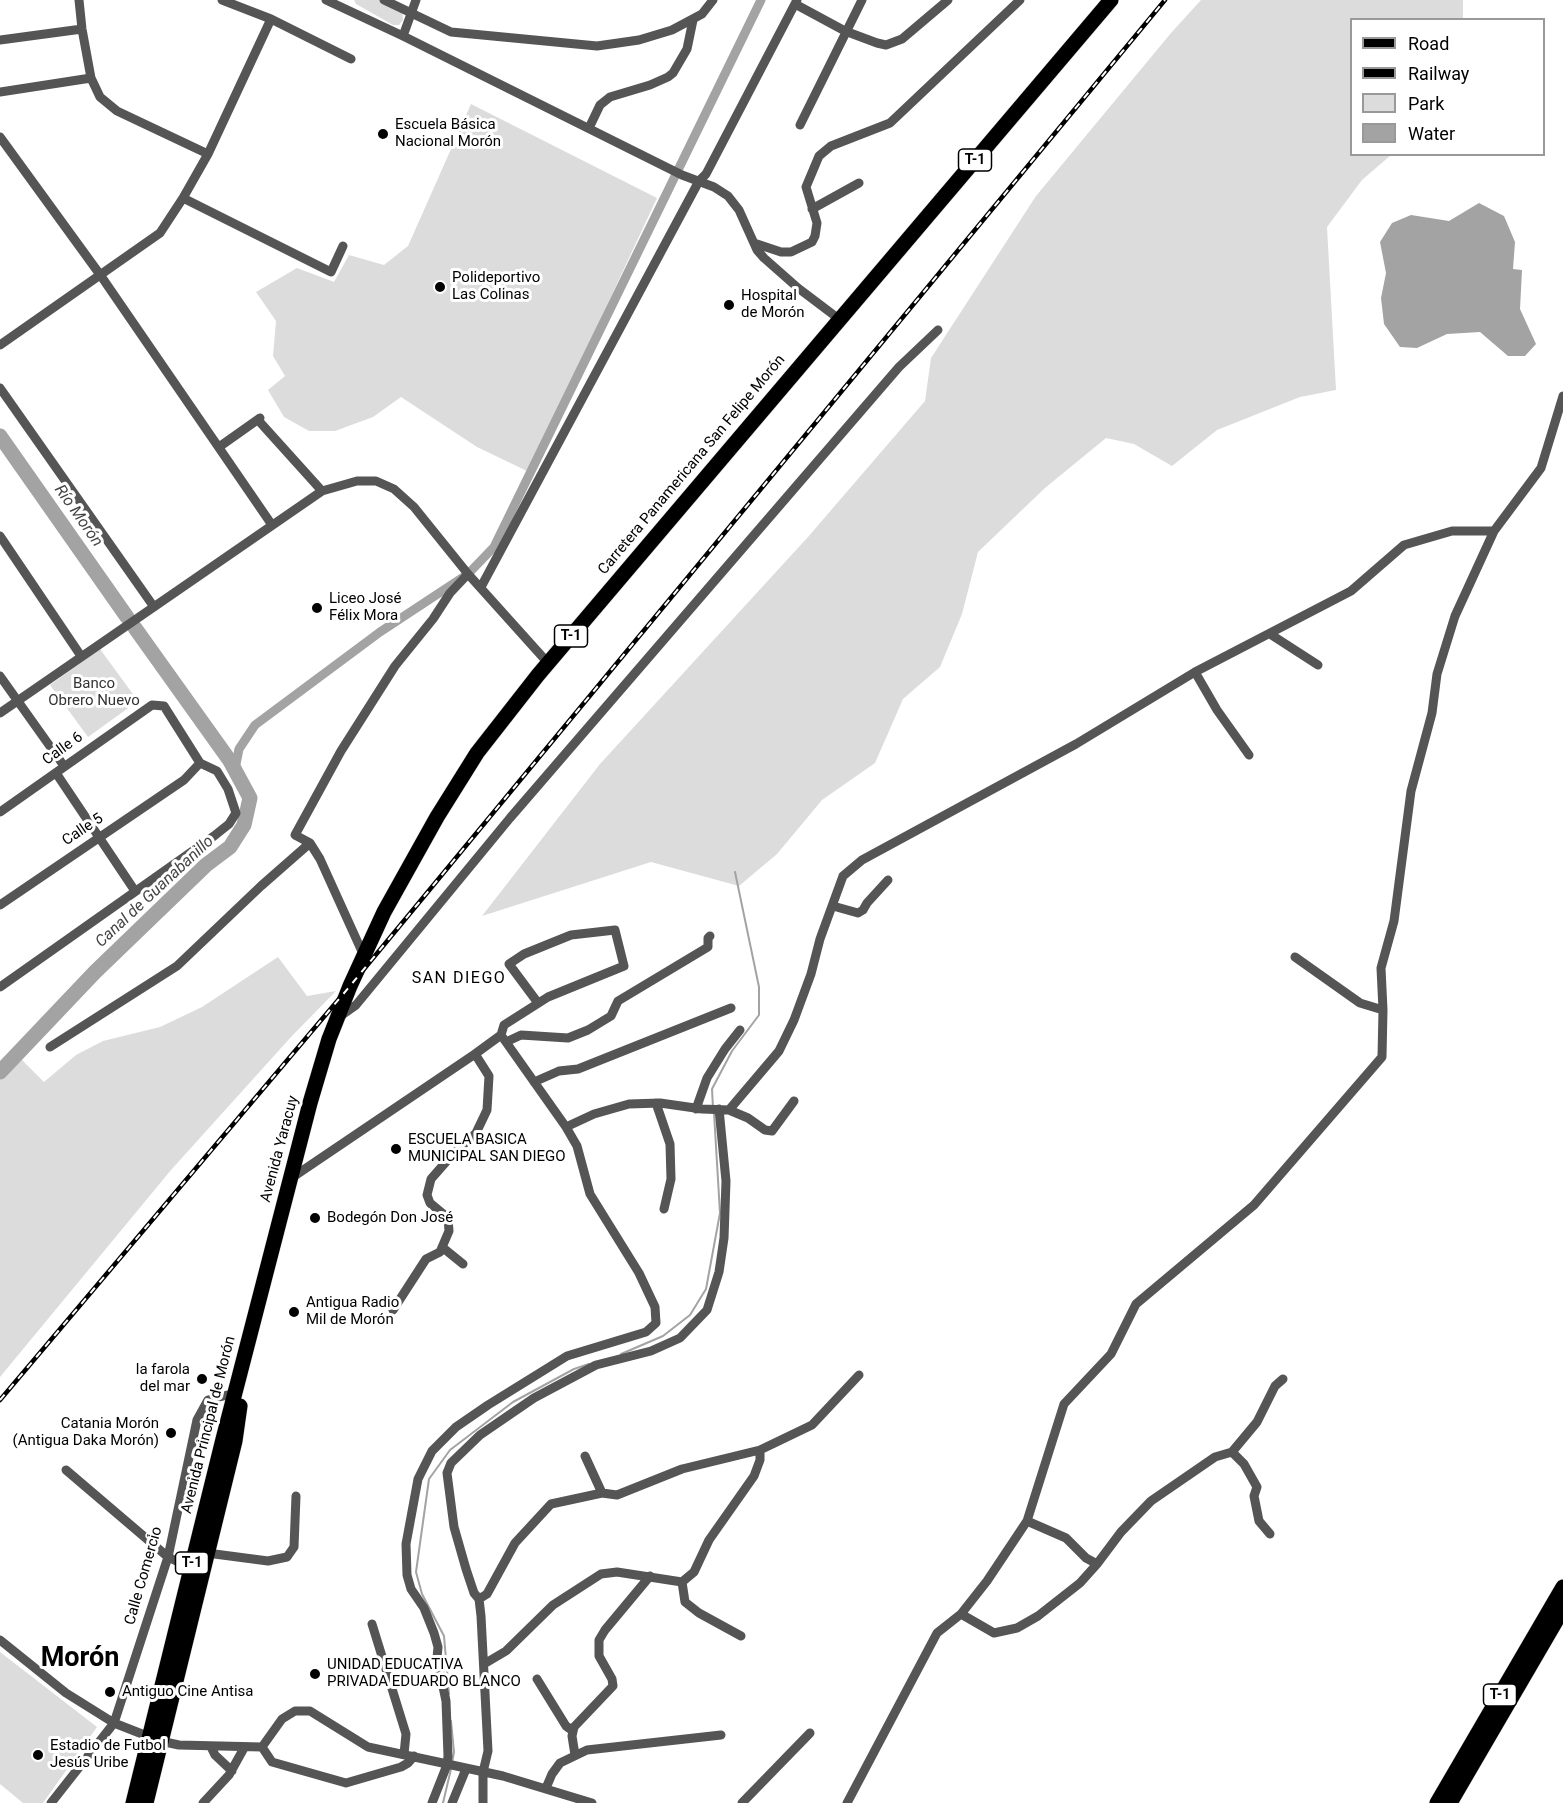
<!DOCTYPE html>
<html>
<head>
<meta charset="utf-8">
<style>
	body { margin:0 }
	#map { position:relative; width:1563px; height:1803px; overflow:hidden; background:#fff; font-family:Roboto,sans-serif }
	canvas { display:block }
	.legend { position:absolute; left:1350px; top:18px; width:195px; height:138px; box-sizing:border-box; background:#fff; border:2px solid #999; margin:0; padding:8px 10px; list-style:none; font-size:18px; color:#000 }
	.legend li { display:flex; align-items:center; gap:12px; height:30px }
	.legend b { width:30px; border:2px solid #999 }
</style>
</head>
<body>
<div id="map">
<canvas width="1563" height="1803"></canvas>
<ul class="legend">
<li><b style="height:8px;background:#000"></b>Road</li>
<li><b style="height:8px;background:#000"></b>Railway</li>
<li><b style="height:16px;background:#dcdcdc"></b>Park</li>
<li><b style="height:16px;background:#a3a3a3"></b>Water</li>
</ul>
</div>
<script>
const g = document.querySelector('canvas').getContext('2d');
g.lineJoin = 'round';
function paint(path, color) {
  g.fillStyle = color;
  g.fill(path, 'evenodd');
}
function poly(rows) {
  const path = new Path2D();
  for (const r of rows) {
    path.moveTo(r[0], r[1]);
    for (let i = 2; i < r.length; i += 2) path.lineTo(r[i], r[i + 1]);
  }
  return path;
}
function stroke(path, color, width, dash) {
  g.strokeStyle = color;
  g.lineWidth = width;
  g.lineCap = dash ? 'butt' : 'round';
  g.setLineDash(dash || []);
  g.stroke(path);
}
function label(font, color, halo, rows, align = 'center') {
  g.font = font + ' Roboto,sans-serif';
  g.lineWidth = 6;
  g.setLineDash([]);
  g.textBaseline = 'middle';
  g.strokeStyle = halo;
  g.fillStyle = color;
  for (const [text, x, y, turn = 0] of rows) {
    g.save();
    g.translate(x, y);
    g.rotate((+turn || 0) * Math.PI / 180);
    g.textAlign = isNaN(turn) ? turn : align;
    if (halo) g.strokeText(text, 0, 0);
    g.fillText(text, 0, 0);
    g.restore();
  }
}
paint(poly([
	[354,0,381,0,402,10,403,20,399,25,393,25,356,4],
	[1201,0,1463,0,1463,19,1352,20,1352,154,1391,155,1362,180,1327,227,1336,390,1300,397,1217,430,1172,466,1134,444,1106,438,1045,488,978,552,962,614,940,667,903,699,875,763,822,800,777,854,739,886,651,862,482,916,600,764,808,537,925,401,931,358,1036,196,1171,33],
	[471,104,657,198,529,472,477,447,401,397,373,417,335,431,309,431,284,417,268,390,285,376,273,356,276,321,256,292,297,268,334,282,349,255,384,265,408,246],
	[100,649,138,701,88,737,50,685],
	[278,957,307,996,336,991,291,1037,171,1170,0,1377,0,1072,17,1055,44,1082,76,1055,103,1041,160,1027,202,1007],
	[0,1652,97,1727,43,1803,23,1803,0,1784]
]), '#dcdcdc');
paint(poly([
	[1479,203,1504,216,1515,242,1513,269,1522,270,1520,309,1536,344,1525,356,1508,356,1480,332,1447,334,1417,348,1400,347,1384,324,1381,298,1386,273,1380,242,1392,223,1411,215,1449,221]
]), '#a3a3a3');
stroke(poly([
	[713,1108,712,1089,732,1051,759,1015,759,987,735,872],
	[621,1354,663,1336,690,1315,706,1289,720,1213,714,1113],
	[449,1694,444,1636,422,1594,416,1572,429,1479,450,1450,513,1402,574,1369,589,1364],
	[451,1721,454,1752,452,1763],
	[443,1803,451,1769]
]), '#a3a3a3', 2);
stroke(poly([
	[235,769,239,749,255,725,380,632,468,574,494,547,761,0]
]), '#a3a3a3', 9);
stroke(poly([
	[0,436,127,617],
	[0,1072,95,972,206,865,230,847,244,825,250,798,230,761,135,628]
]), '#a3a3a3', 15);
const primary = poly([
	[133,1803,223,1439,310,1103,329,1039,350,986,384,912,437,817,477,753,538,675,1111,0],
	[146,1803,235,1441,240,1406]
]);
const trunk = poly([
	[1437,1803,1563,1587],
	[1450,1803,1563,1609]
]);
stroke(primary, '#dbdbdb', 16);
stroke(trunk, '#dbdbdb', 16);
stroke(poly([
	[79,0,82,29,91,78,100,97,117,111,208,154],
	[222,0,271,19,351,59],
	[326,0,403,36,682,175,714,187,728,196,739,210,757,250,764,258,798,288,839,319],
	[384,0,451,32,597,46,639,40,672,30,702,14,713,0],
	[795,4,845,31,877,43,886,45,902,39,948,0],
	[403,36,416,0],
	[0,40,82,29],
	[0,92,91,78],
	[800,125,862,0],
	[589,128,600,105,610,97,650,85,668,77,673,73,687,49,693,20],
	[0,137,101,276,272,525],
	[183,198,331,272,343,246],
	[812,209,859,183],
	[754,243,781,252,791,252,812,242,815,236,817,223,806,187,819,156,831,146,890,123,1020,0],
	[0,345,160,233,183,198,208,154,271,19],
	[0,388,154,607],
	[258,420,322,491],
	[219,447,260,418],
	[0,536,81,656],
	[481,587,699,181,706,174,797,0],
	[1270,634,1318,665],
	[1195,672,1217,710,1249,755],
	[0,676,64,766],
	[0,713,322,491,357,481,376,481,394,489,414,507,468,574,548,663],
	[56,773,135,891],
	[0,812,152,705,164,706,200,763,184,780,0,905],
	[833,906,858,913,863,910,867,903,888,880],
	[364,956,320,859,310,843,295,835,341,751,395,666,433,619,450,593,468,574],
	[1295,957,1360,1003,1383,1010],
	[0,987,214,836,229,824,236,813,228,789,217,771,200,763],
	[339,1017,356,1005,510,818,899,367,938,330],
	[501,1035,504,1025,548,997,624,966,615,930,571,935,524,954,509,964,538,1003],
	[506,1042,521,1035,568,1038,588,1030,611,1016,618,1001,708,947,708,938,710,936],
	[50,1047,177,966,261,886,310,843],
	[534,1082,559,1071,578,1069,731,1008],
	[656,1103,670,1144,671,1179,664,1209],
	[696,1109,707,1078,725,1049,740,1030],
	[729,1110,779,1051,794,1020,811,974,820,939,843,876,862,860,1076,744,1195,672,1351,591,1404,545,1452,531,1494,531,1541,468,1563,396],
	[566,1127,594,1114,629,1104,660,1103,702,1109,729,1110,748,1118,765,1130,772,1131,794,1101],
	[290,1179,475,1054,489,1076,487,1110,476,1133,452,1155,431,1179,427,1195,430,1203,448,1218,449,1231,440,1252,426,1259,393,1310],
	[442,1247,463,1264],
	[1232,1452,1244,1464,1257,1487,1254,1496,1259,1521,1270,1534],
	[585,1456,602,1493],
	[66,1470,168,1557,191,1568],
	[1027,1521,1066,1538,1086,1558,1097,1564,1121,1532,1151,1501,1215,1457,1232,1452,1257,1422,1275,1386,1283,1379],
	[207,1553,268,1561,287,1557,294,1547,296,1496],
	[682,1582,694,1572,709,1540,754,1476,760,1460,760,1450],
	[682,1582,685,1602,699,1613,741,1636],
	[479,1599,487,1594,515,1543,551,1504,602,1493,617,1495,682,1469,760,1450,812,1425,859,1375],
	[961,1614,994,1633,1017,1628,1038,1616,1080,1583,1097,1564],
	[372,1624,406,1734,404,1754],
	[0,1640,66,1693,114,1723,160,1741,179,1745,262,1747,282,1719,295,1711,310,1711,368,1747,503,1776,592,1803],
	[484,1664,506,1651,553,1605,601,1574,617,1572,682,1582],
	[537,1679,566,1726,573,1731],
	[211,1747,215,1755,232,1771],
	[262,1747,272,1762,346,1783,401,1767,408,1763,414,1756],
	[575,1755,572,1736,574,1727,613,1686,612,1679,599,1656,599,1640,605,1630,650,1576],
	[546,1788,552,1774,560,1763,587,1750,721,1735],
	[51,1803,114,1723,168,1557,197,1420,208,1400,235,1393],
	[203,1803,229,1775,244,1748],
	[432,1803,447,1765,448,1756,446,1701,437,1658,438,1647,434,1633,424,1608,411,1589,407,1575,406,1544,418,1479,432,1451,456,1427,488,1405,567,1356,646,1332,656,1323,655,1307,639,1273,590,1194,577,1146,566,1127,501,1035,475,1054],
	[452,1803,466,1769],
	[483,1803,483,1772,488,1751,481,1616,479,1599,474,1593,466,1569,454,1527,447,1473,451,1463,480,1435,534,1398,596,1365,651,1351,680,1338,707,1310,719,1272,724,1238,726,1181,719,1109],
	[742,1803,810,1733],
	[847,1803,937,1633,961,1614,987,1581,1027,1521,1064,1404,1111,1354,1136,1304,1254,1205,1382,1057,1383,1010,1381,968,1394,921,1411,791,1432,713,1437,674,1455,616,1494,531]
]), '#555', 9);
stroke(primary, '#000', 15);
stroke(trunk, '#000', 15);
const rail = poly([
	[0,1400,350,986,1165,0]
]);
stroke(rail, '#000', 4.5);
stroke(rail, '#fff', 2, [7]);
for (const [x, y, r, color] of [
	[383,134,6,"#000"],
	[440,287,6,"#000"],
	[729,305,6,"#000"],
	[317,608,6,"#000"],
	[396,1149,6,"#000"],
	[315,1218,6,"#000"],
	[294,1312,6,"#000"],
	[202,1379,6,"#000"],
	[171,1433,6,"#000"],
	[315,1674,6,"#000"],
	[110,1692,6,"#000"],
	[38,1755,6,"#000"]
]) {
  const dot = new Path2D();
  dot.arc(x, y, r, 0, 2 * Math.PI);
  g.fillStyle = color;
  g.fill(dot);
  stroke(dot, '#fff', 2);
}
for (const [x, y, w] of [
	[975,160,33],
	[571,636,33],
	[192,1563,33],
	[1500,1695,33]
]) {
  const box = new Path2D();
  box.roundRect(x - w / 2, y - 11, w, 22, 4.5);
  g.fillStyle = '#fff';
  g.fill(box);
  stroke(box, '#000', 1.5);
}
label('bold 14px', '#000', null, [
	["T-1",975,160],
	["T-1",571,636],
	["T-1",192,1563],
	["T-1",1500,1695]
]);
label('15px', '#000', '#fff', [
	["Escuela Básica",395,125],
	["Nacional Morón",395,142],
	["Polideportivo",452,278],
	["Las Colinas",452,295],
	["Hospital",741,296],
	["de Morón",741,313],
	["Liceo José",329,599],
	["Félix Mora",329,616],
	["ESCUELA BASICA",408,1140],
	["MUNICIPAL SAN DIEGO",408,1157],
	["Bodegón Don José",327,1218],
	["Antigua Radio",306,1303],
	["Mil de Morón",306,1320],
	["la farola",190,1370,"right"],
	["del mar",190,1387,"right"],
	["Catania Morón",159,1424,"right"],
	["(Antigua Daka Morón)",159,1441,"right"],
	["UNIDAD EDUCATIVA",327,1665],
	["PRIVADA EDUARDO BLANCO",327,1682],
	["Antiguo Cine Antisa",122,1692],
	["Estadio de Futbol",50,1746],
	["Jesús Uribe",50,1763]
], 'left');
label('15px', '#000', '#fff', [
	["Carretera Panamericana San Felipe Morón",692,465,-50],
	["Calle 6",63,749,-36],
	["Calle 5",83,830,-34],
	["Avenida Yaracuy",280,1149,-75],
	["Avenida Principal de Morón",209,1425,-76],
	["Calle Comercio",144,1576,-74]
]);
label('15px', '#333', '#fff', [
	["Banco",94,684],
	["Obrero Nuevo",94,701]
]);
label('italic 16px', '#444', '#fff', [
	["Río Morón",78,516,55],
	["Canal de Guanabanillo",155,892,-43]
]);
g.letterSpacing = '1.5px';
label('16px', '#000', '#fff', [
	["SAN DIEGO",459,979]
]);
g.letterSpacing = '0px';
label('bold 27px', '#000', '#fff', [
	["Morón",80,1659]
]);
</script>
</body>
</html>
